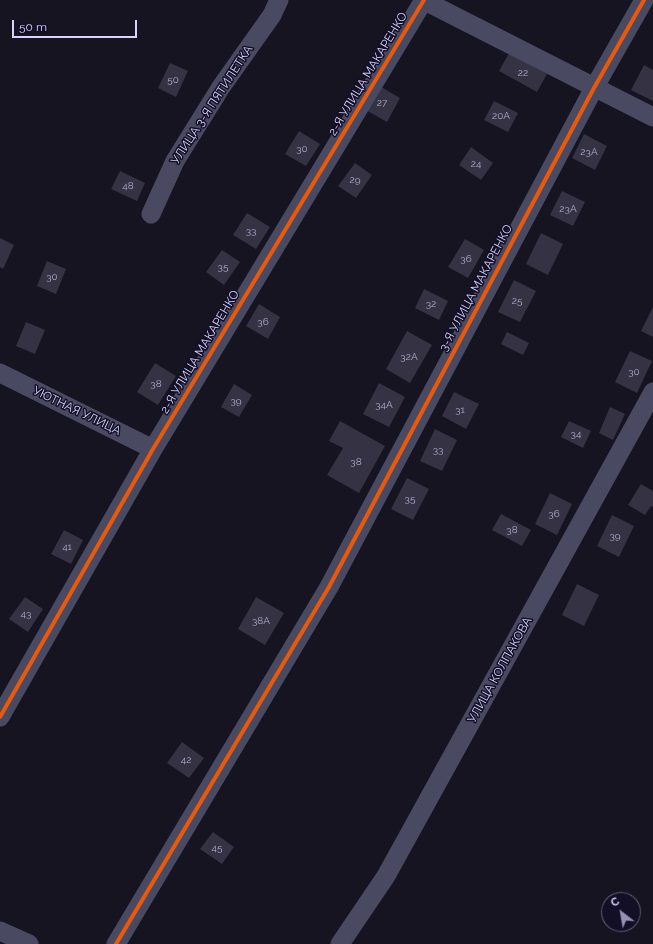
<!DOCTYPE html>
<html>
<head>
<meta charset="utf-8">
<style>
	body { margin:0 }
	#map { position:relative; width:653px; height:944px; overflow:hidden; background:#161421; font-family:Raleway,sans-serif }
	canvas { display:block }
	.north { position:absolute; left:601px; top:892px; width:40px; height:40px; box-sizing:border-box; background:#130f26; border:1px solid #625e7d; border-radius:50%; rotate:329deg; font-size:11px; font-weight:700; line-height:16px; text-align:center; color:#d9d4ff }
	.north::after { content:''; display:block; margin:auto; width:14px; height:18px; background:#9591b1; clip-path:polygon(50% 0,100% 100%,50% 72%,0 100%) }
	.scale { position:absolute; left:12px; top:20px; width:125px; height:18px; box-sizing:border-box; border:2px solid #d9d4ff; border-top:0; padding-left:5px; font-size:12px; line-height:14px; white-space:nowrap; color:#d9d4ff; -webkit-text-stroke:3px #130f26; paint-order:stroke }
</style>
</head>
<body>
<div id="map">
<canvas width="653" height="944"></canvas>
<div class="north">С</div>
<div class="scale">50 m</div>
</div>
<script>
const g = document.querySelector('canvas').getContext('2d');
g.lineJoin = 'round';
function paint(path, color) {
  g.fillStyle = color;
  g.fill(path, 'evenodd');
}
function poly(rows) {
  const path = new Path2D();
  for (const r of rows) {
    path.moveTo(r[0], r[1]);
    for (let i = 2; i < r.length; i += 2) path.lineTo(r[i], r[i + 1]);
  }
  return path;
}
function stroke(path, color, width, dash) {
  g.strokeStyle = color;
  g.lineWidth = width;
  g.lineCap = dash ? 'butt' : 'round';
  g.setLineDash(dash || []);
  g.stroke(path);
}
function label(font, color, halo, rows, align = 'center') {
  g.font = font + ' Raleway,sans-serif';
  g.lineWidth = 3;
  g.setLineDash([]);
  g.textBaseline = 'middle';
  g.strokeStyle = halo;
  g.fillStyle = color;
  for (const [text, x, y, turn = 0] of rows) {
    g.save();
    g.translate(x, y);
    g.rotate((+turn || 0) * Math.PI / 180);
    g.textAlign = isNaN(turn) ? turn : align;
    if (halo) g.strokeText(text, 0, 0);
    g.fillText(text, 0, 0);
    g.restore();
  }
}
paint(poly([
	[509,53,547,74,537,92,499,71],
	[170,63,188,71,176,97,158,88],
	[644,65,653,70,653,101,631,90],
	[378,85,400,98,387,122,364,109],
	[494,101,518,113,508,132,484,120],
	[299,131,320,144,306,166,285,154],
	[584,134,607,146,595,170,572,158],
	[471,147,493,163,481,180,459,165],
	[355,163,372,175,356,198,338,186],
	[120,171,145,183,137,201,111,189],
	[562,191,585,202,573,226,550,215],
	[247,213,270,227,256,249,233,235],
	[541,233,563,244,548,275,526,264],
	[0,238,14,245,3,269,0,267],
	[465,239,484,250,468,278,448,267],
	[222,250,240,262,224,285,206,272],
	[47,261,66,269,56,294,37,286],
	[514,280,536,291,520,322,498,312],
	[424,289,448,301,439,320,415,308],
	[259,304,280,317,268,339,246,326],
	[653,307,653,337,641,331],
	[26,322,45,330,35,354,16,346],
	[407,331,432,345,410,383,386,369],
	[507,332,529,343,523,355,501,344],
	[630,351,652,361,637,393,615,382],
	[155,363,176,376,158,405,137,392],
	[379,383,405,397,389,427,363,414],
	[234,384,252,395,239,417,221,407],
	[454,392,479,404,466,429,442,416],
	[610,407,625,414,613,440,599,433],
	[340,421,385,446,359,493,327,475,343,448,329,441],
	[569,421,591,431,583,448,561,437],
	[435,429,457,440,442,471,420,461],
	[407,478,429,489,413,520,391,509],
	[641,484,653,491,653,507,651,506,645,515,628,505],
	[550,493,572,504,557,535,535,524],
	[501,514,531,530,522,546,492,530],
	[612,515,634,526,619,557,597,546],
	[64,530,83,540,71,564,51,554],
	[577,584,599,595,584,626,562,615],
	[25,597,43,609,28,632,9,619],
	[256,597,284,613,265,645,238,629],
	[182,742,204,758,189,778,167,763],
	[213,832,234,847,222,864,200,849]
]), '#343243');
stroke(poly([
	[423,0,653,117],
	[151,214,175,161,221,87,272,15,279,0],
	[0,373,153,449],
	[0,717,153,449,424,0],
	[0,931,29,944],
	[116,944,329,587,594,88,644,0],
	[340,944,386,876,653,392]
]), '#4a4962', 19);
stroke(poly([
	[0,717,153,449,424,0],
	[116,944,329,587,594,88,644,0]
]), '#e8590c', 4);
label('10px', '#b0acd0', null, [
	["22",523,73],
	["50",173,80],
	["27",382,103],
	["20А",501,116],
	["30",302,149],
	["23А",589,152],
	["24",476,164],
	["29",355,180],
	["48",128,186],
	["23А",568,209],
	["33",251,231],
	["36",466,259],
	["35",223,267],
	["30",52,277],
	["25",517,301],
	["32",431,304],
	["36",263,322],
	["32А",409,357],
	["30",634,372],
	["38",156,384],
	["39",236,401],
	["34А",384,405],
	["31",460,410],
	["34",576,434],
	["33",438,450],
	["38",356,462],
	["35",410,499],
	["36",554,514],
	["38",512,530],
	["39",615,536],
	["41",67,547],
	["43",26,614],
	["38А",261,621],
	["42",186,760],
	["45",217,848]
]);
label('12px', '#d9d4ff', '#130f26', [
	["2-Я УЛИЦА МАКАРЕНКО",368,74,-59],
	["УЛИЦА 3-Я ПЯТИЛЕТКА",212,105,-57],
	["3-Я УЛИЦА МАКАРЕНКО",476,288,-62],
	["2-Я УЛИЦА МАКАРЕНКО",200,352,-59],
	["УЮТНАЯ УЛИЦА",77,411,26],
	["УЛИЦА КОЛПАКОВА",500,670,-61]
]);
</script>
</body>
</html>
